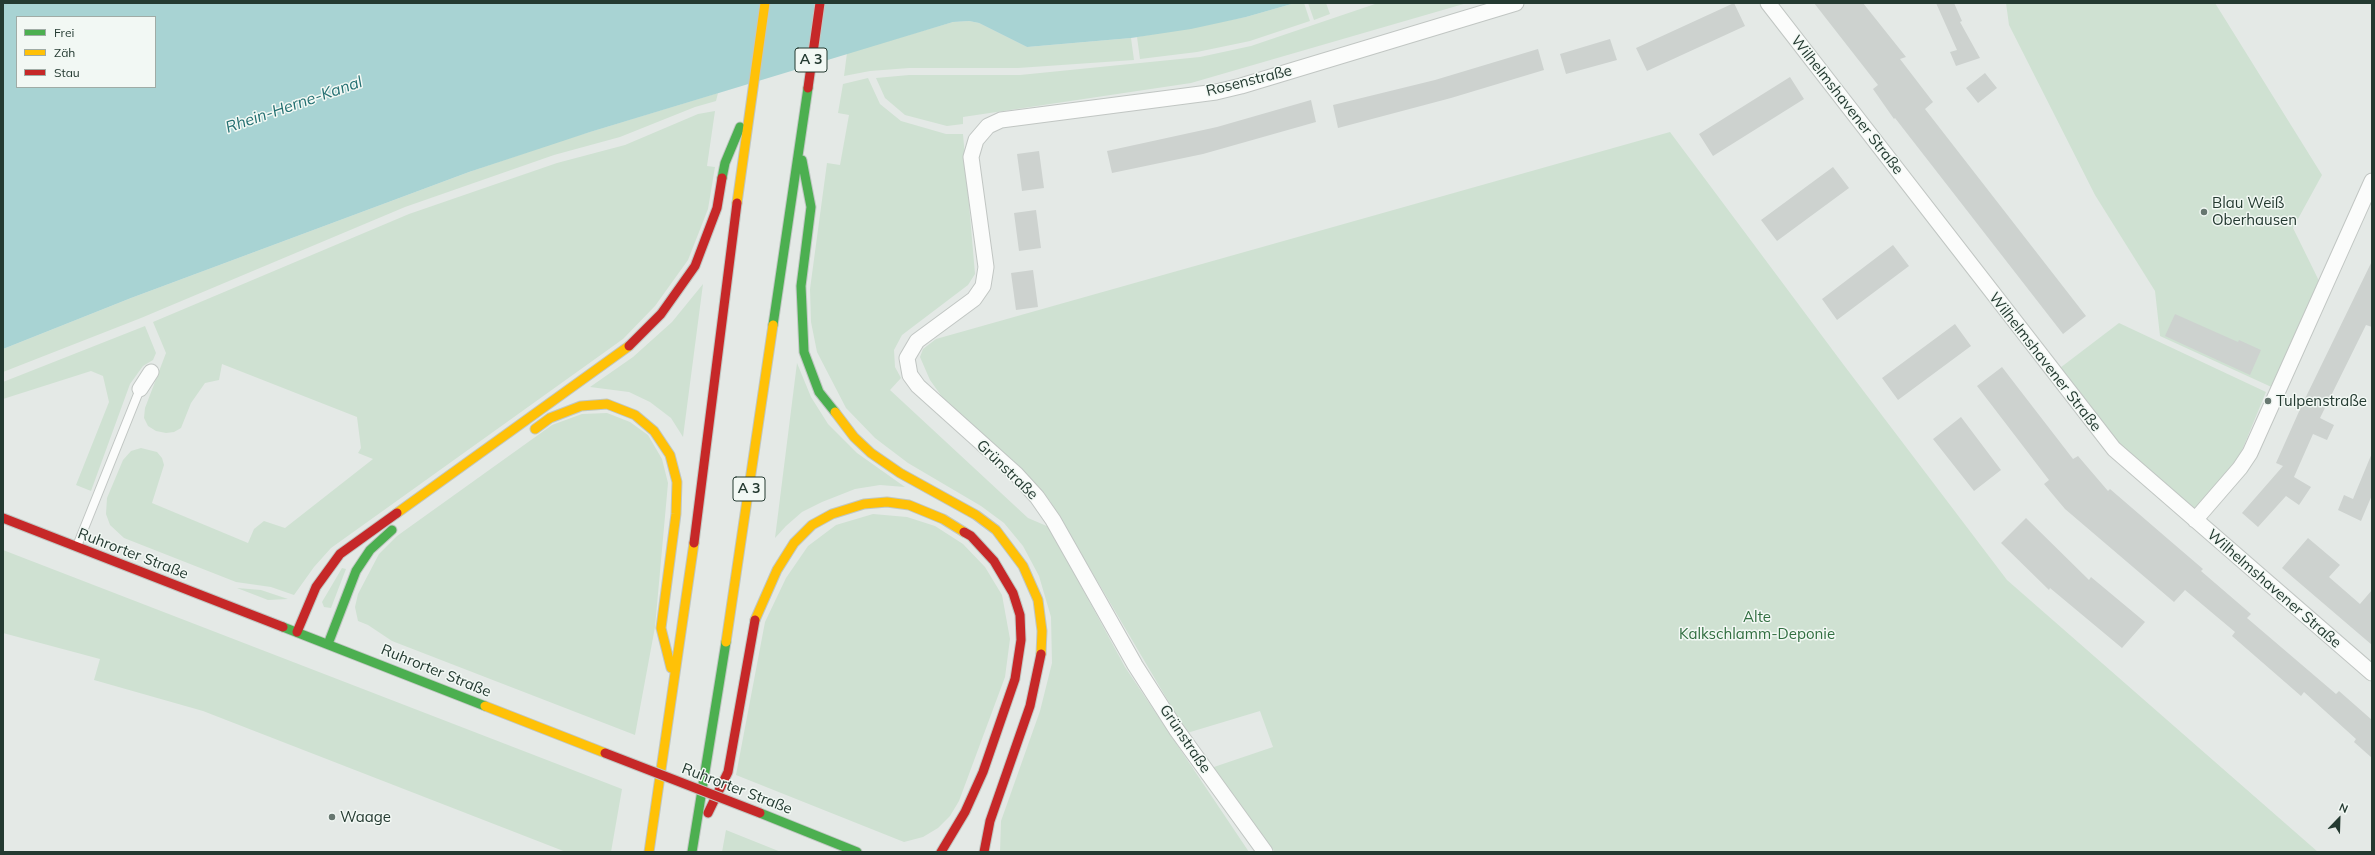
<!DOCTYPE html>
<html>
<head>
<meta charset="utf-8">
<style>
	body { margin:0 }
	#map { position:relative; width:2375px; height:855px; overflow:hidden; background:#e4e9e6; font-family:Mulish,sans-serif }
	canvas { display:block }
	.frame { position:absolute; inset:0; border:4px solid #243a31; pointer-events:none }
	.legend { position:absolute; left:16px; top:16px; width:140px; height:72px; box-sizing:border-box; background:#f2f8f4; border:1px solid #a0aca6; margin:0; padding:5px 7px; list-style:none; font-size:12px; color:#243a31 }
	.legend li { display:flex; align-items:center; gap:8px; height:20px }
	.legend b { width:20px; border:1px solid #a0aca6 }
	.north { position:absolute; left:2319px; top:799px; width:40px; height:40px; -webkit-text-stroke:3px #f2f8f4; paint-order:stroke; rotate:23deg; font-size:11px; font-weight:700; line-height:16px; text-align:center; color:#243a31 }
	.north::after { content:''; display:block; margin:auto; width:14px; height:18px; background:#243a31; clip-path:polygon(50% 0,100% 100%,50% 72%,0 100%) }
</style>
</head>
<body>
<div id="map">
<canvas width="2375" height="855"></canvas>
<div class="frame"></div>
<ul class="legend">
<li><b style="height:5px;background:#4caf50"></b>Frei</li>
<li><b style="height:5px;background:#ffc107"></b>Zäh</li>
<li><b style="height:5px;background:#c62828"></b>Stau</li>
</ul>
<div class="north">N</div>
</div>
<script>
const g = document.querySelector('canvas').getContext('2d');
g.lineJoin = 'round';
function paint(path, color) {
  g.fillStyle = color;
  g.fill(path, 'evenodd');
}
function poly(rows) {
  const path = new Path2D();
  for (const r of rows) {
    path.moveTo(r[0], r[1]);
    for (let i = 2; i < r.length; i += 2) path.lineTo(r[i], r[i + 1]);
  }
  return path;
}
function stroke(path, color, width, dash) {
  g.strokeStyle = color;
  g.lineWidth = width;
  g.lineCap = dash ? 'butt' : 'round';
  g.setLineDash(dash || []);
  g.stroke(path);
}
function label(font, color, halo, rows, align = 'center') {
  g.font = font + ' Mulish,sans-serif';
  g.lineWidth = 3;
  g.setLineDash([]);
  g.textBaseline = 'middle';
  g.strokeStyle = halo;
  g.fillStyle = color;
  for (const [text, x, y, turn = 0] of rows) {
    g.save();
    g.translate(x, y);
    g.rotate((+turn || 0) * Math.PI / 180);
    g.textAlign = isNaN(turn) ? turn : align;
    if (halo) g.strokeText(text, 0, 0);
    g.fillText(text, 0, 0);
    g.restore();
  }
}
paint(poly([
	[1295,3,1304,3,1310,21,1250,41,1197,52,1140,59,1137,37,1246,17],
	[1308,3,1326,3,1330,14,1314,20],
	[1378,3,1467,3,1191,83,963,117,963,124,947,126,905,115,885,98,876,78,909,75,1020,75,1200,57,1251,46],
	[2006,3,2215,3,2322,175,2293,228,2323,289,2278,390,2160,336,2155,291,2095,195,2009,25],
	[969,21,979,23,1027,47,1131,38,1134,60,1018,68,909,68,870,71,844,76,847,53,953,22],
	[868,78,880,104,901,121,946,134,963,134,975,274,968,285,902,335,894,350,895,367,901,378,890,390,1028,518,1049,527,1125,667,1249,852,1000,852,1001,821,1040,711,1052,663,1051,617,1039,576,1023,546,1004,523,981,506,908,463,875,438,846,408,817,352,811,322,810,289,827,163,840,165,849,115,838,113,843,84],
	[718,93,716,101,695,107,620,137,554,155,405,207,141,318,3,372,3,349,131,298,469,172,560,141],
	[715,111,707,166,715,167,708,209,688,260,655,306,623,339,331,548,314,567,294,595,271,587,236,582,124,538,110,525,106,514,107,498,123,460,131,451,141,448,157,452,162,458,164,465,152,503,248,543,254,529,264,521,285,528,373,459,358,453,361,448,357,417,222,364,219,380,205,383,191,403,181,428,174,432,166,433,156,431,148,426,144,418,145,408,166,353,153,322,409,214,557,163,625,145,698,114],
	[1670,132,1843,364,2007,580,2318,852,1275,852,1211,768,1273,747,1260,711,1187,733,1050,501,1037,486,945,401,930,380,920,357,923,349,936,339],
	[703,284,683,437,671,418,650,402,629,392,590,387,633,357,672,322],
	[2119,323,2266,392,2238,460,2193,513,2134,464,2056,371],
	[145,326,156,353,153,360,143,366,130,384,91,491,76,485,109,402,103,376,91,371,3,399,3,382],
	[797,363,811,397,828,424,857,453,905,487,880,485,855,489,822,502,802,512,786,526,775,538],
	[607,413,630,422,648,435,662,459,668,483,655,627,635,735,392,641,368,625,358,621,355,607,358,594,379,554,397,536,552,425,582,414],
	[873,514,907,517,935,526,963,544,985,567,1002,595,1010,639,1005,677,959,801,950,816,938,828,923,837,904,842,736,775,765,622,786,578,808,546,836,525],
	[3,550,622,789,611,852,566,852,203,711,94,680,100,659,3,633],
	[342,568,346,569,331,608,324,607,322,602],
	[237,588,261,590,288,599,268,600],
	[726,830,781,852,722,852]
]), '#cfe1d2');
paint(poly([
	[3,3,1295,3,1246,17,1191,29,1131,38,1027,47,979,23,969,21,953,22,590,132,469,172,131,298,3,349],
	[17,17,155,17,155,87,17,87]
]), '#a8d3d3');
paint(poly([
	[1734,3,1745,26,1647,71,1636,48],
	[1814,3,1863,3,1906,57,1900,59,1933,102,1925,109,2086,316,2063,334,1895,118,1894,119,1873,89,1878,85],
	[1936,3,1954,3,1962,21,1960,22,1980,58,1956,66,1950,52,1957,50],
	[1610,39,1617,60,1566,74,1560,54],
	[1538,49,1544,70,1451,98,1338,128,1333,105,1435,80],
	[1985,73,1997,88,1978,103,1966,88],
	[1790,77,1804,99,1713,156,1699,134],
	[1311,100,1316,122,1203,154,1112,173,1107,151,1217,127],
	[1039,151,1044,188,1022,191,1017,154],
	[1833,167,1849,188,1777,241,1761,220],
	[1036,210,1041,248,1019,251,1014,213],
	[1893,245,1909,266,1837,320,1822,299],
	[2372,261,2372,327,2366,325,2320,418,2334,425,2327,440,2313,434,2294,477,2311,487,2299,505,2286,496,2258,527,2242,513,2283,466,2276,463,2301,407],
	[1033,270,1038,307,1016,310,1011,273],
	[2175,314,2238,342,2239,340,2261,350,2250,375,2165,336],
	[1955,324,1971,346,1898,400,1882,378],
	[2002,367,2073,459,2078,456,2108,491,2110,489,2168,539,2203,569,2201,571,2251,614,2247,618,2336,694,2339,691,2372,720,2372,758,2354,742,2356,739,2304,692,2301,696,2232,636,2235,632,2185,590,2174,602,2065,509,2044,484,2049,480,1977,386],
	[1961,417,2001,470,1974,491,1933,439],
	[2372,453,2372,495,2361,521,2338,510,2344,495,2353,499],
	[2026,518,2089,580,2091,577,2145,622,2122,648,2050,588,2049,590,2001,543],
	[2308,538,2340,565,2329,577,2360,604,2372,590,2372,645,2282,568]
]), '#cdd2cf');
const lane = poly([
	[77,546,140,389]
]);
const street = poly([
	[1768,3,2114,449,2372,673],
	[140,389,151,372],
	[2195,520,2240,468,2250,453,2372,181],
	[1265,852,1176,729,1135,665,1053,520,1037,497,1016,474,918,386,910,375,907,358,917,341,974,299,983,286,986,267,971,157,976,140,988,126,1001,120,1216,92,1241,86,1516,3]
]);
const fast = poly([
	[802,160,811,207,801,286,804,352,819,392,835,412],
	[722,178,725,163,740,127],
	[773,325,808,88],
	[283,627,485,706],
	[328,644,356,571,370,550,392,530],
	[760,813,857,852],
	[692,852,726,642]
]);
const slow = poly([
	[737,203,765,3],
	[835,412,854,437,871,453,900,473,976,515,996,530,1023,566,1038,600,1042,631,1041,654],
	[535,429,550,418,581,406,607,404,635,415,654,431,670,455,677,482,676,514,661,628,671,668],
	[397,513,629,346],
	[755,620,777,570,794,543,812,525,832,514,864,504,887,502,909,505,943,519,964,532],
	[726,642,773,325],
	[485,706,605,753],
	[649,852,694,543]
]);
const jam = poly([
	[808,88,820,3],
	[629,346,661,314,695,266,717,208,722,178],
	[3,518,283,627],
	[694,543,737,203],
	[297,632,316,587,340,554,397,513],
	[708,813,728,772,755,620],
	[941,852,965,812,983,772,1015,679,1021,640,1020,615,1013,593,994,561,971,536,964,532],
	[984,852,990,821,1030,706,1041,654]
]);
stroke(lane, '#c1c6c3', 10);
stroke(street, '#c1c6c3', 17);
stroke(fast, '#c0c7c3', 11);
stroke(slow, '#c0c7c3', 11);
stroke(jam, '#c0c7c3', 11);
stroke(lane, '#fbfcfb', 8);
stroke(street, '#fbfcfb', 15);
stroke(fast, '#4caf50', 9);
stroke(slow, '#ffc107', 9);
stroke(jam, '#c62828', 9);
const jamBridge = poly([
	[605,753,760,813]
]);
stroke(jamBridge, '#c0c7c3', 11, []);
stroke(jamBridge, '#c62828', 9);
for (const [x, y, r, color] of [
	[2204,212,4,"#677770"],
	[2268,401,4,"#677770"],
	[332,817,4,"#677770"]
]) {
  const dot = new Path2D();
  dot.arc(x, y, r, 0, 2 * Math.PI);
  g.fillStyle = color;
  g.fill(dot);
  stroke(dot, '#f2f8f4', 1.5);
}
for (const [x, y, w] of [
	[811,60,32],
	[749,489,32]
]) {
  const box = new Path2D();
  box.roundRect(x - w / 2, y - 12, w, 24, 3);
  g.fillStyle = '#f2f8f4';
  g.fill(box);
  stroke(box, '#243a31', 1);
}
label('bold 14px', '#243a31', null, [
	["A 3",811,60],
	["A 3",749,489]
]);
label('15px', '#243a31', '#f2f8f4', [
	["Rosenstraße",1249,81,-14],
	["Wilhelmshavener Straße",1847,105,52],
	["Wilhelmshavener Straße",2045,362,52],
	["Grünstraße",1007,470,44],
	["Ruhrorter Straße",133,554,21],
	["Wilhelmshavener Straße",2274,589,41],
	["Ruhrorter Straße",436,671,22],
	["Grünstraße",1185,739,56],
	["Ruhrorter Straße",737,789,21]
]);
label('15px', '#243a31', '#f2f8f4', [
	["Blau Weiß",2212,203],
	["Oberhausen",2212,220],
	["Tulpenstraße",2276,401],
	["Waage",340,817]
], 'left');
label('15px', '#316e40', '#f2f8f4', [
	["Alte",1757,617],
	["Kalkschlamm-Deponie",1757,634]
]);
label('italic 16px', '#236f71', '#f2f8f4', [
	["Rhein-Herne-Kanal",294,105,-19]
]);
</script>
</body>
</html>
